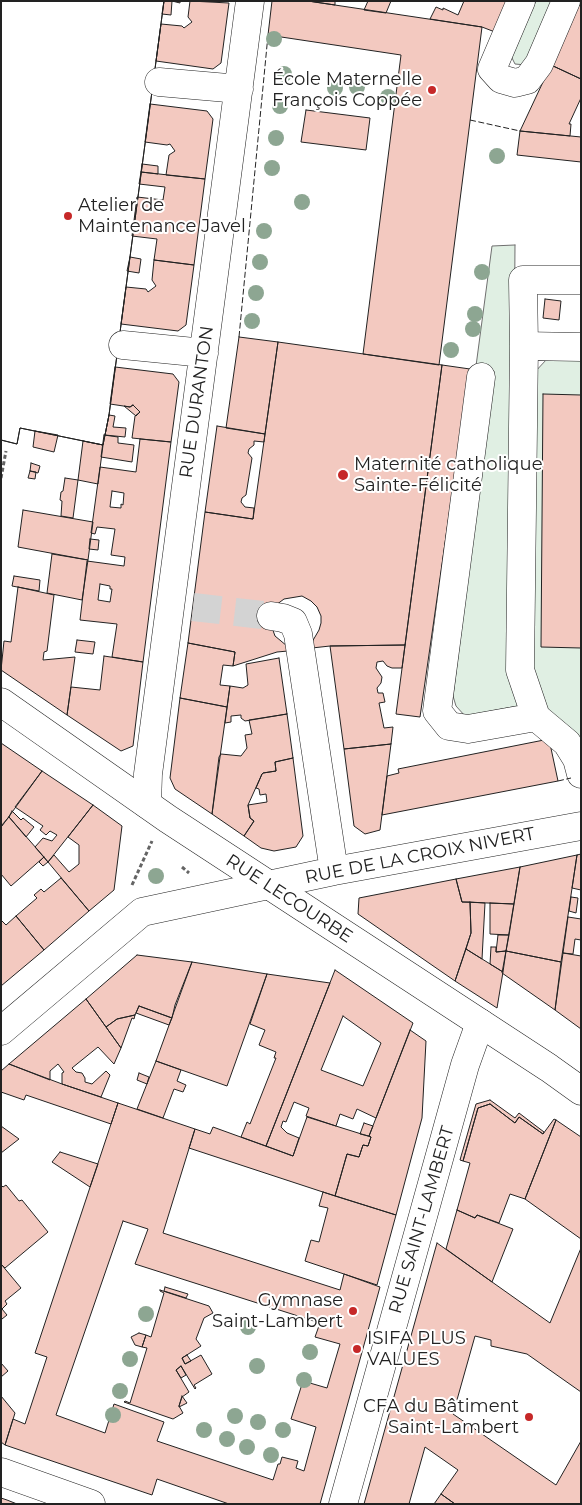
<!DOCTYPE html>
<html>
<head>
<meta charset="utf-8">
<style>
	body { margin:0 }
	#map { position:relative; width:582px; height:1505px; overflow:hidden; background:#fff; font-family:Montserrat,sans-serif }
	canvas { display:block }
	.frame { position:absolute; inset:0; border:2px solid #222; pointer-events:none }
</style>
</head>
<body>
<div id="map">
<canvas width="582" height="1505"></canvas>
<div class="frame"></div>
</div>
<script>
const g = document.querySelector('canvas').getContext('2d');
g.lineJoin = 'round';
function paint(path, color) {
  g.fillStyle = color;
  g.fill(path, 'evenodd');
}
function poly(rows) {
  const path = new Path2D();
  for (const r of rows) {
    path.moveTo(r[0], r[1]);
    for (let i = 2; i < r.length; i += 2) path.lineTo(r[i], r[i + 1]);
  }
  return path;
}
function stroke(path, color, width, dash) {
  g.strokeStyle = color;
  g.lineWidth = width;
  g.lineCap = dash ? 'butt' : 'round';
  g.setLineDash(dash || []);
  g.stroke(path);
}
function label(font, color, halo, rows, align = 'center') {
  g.font = font + ' Montserrat,sans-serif';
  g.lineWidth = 4;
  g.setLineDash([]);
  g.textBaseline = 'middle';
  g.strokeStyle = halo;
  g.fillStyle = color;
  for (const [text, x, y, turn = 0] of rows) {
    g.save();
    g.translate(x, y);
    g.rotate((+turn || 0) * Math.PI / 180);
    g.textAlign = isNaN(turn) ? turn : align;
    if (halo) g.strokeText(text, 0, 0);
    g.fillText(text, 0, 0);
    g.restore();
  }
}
const green = poly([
	[536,1,555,1,526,65,515,64,511,56,536,1],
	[515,245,512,659,523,705,465,716,456,706,453,696,494,371,476,366,492,246,515,245],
	[581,354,581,751,547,714,533,689,533,374,547,359,581,354]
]);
paint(green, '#e0efe3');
stroke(green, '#6f6f6f', 1);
const building = poly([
	[1,1,164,1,109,415,103,445,20,428,17,444,1,440,1,1],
	[1,1,164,1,109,415,103,445,20,428,17,444,1,440,1,1],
	[164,1,180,1,180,3,172,1,171,15,162,14,164,1],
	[190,1,229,3,221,63,213,69,156,61,161,24,182,26,184,28,192,22,188,17,190,1],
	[272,1,308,1,482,27,439,365,363,354,401,55,268,35,272,1],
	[308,1,335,1,335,5,308,1],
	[368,1,391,1,386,13,364,10,368,1],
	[464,1,509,1,495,32,482,27,430,19,436,7,443,10,443,8,458,15,464,1],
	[578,5,581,6,581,79,551,65,578,5],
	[551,65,581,79,581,98,569,124,571,124,570,136,520,131,551,65],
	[150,104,207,111,213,119,205,179,166,175,169,155,175,151,170,144,167,145,145,142,150,104],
	[306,110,370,118,366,150,301,142,306,110],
	[520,131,581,137,581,162,517,155,520,131],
	[142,164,158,166,158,174,141,172,142,164],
	[141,172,205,179,194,265,154,260,157,239,132,236,137,197,163,200,165,187,139,184,141,172],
	[130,257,141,259,139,273,127,271,130,257],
	[154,260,194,265,186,325,178,331,121,324,126,287,146,289,148,292,156,286,152,280,154,260],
	[545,299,561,301,559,320,543,318,545,299],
	[239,337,278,342,265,434,226,428,239,337],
	[278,342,442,365,405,645,330,646,312,648,312,642,319,630,321,623,321,616,317,607,311,601,302,596,284,599,276,605,270,622,275,636,287,646,288,651,277,652,233,666,235,652,188,643,205,512,253,519,278,342],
	[442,365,470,369,420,717,396,714,442,365],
	[115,367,173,374,179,382,171,442,132,438,135,416,140,412,133,405,130,407,110,404,115,367],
	[543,394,581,395,581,648,541,647,543,394],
	[133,405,140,412,136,416,124,406,130,407,133,405],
	[109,415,115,416,113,427,126,428,125,437,105,435,109,415],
	[217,426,265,434,264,442,254,441,254,445,249,449,248,453,252,458,246,495,242,498,241,502,245,507,254,508,253,519,205,512,217,426],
	[35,431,58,435,54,452,33,447,35,431],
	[104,435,118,437,118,443,134,445,132,462,101,457,104,435],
	[140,439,171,442,143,662,112,657,117,624,80,620,87,561,124,566,125,557,111,555,115,529,97,527,95,534,91,533,100,467,136,472,140,439],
	[112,491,124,493,123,505,121,504,121,508,110,507,112,491],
	[100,584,110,586,110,589,112,589,110,602,98,600,100,584],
	[83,441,103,445,98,484,78,480,83,441],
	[31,463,40,466,38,473,30,471,31,463],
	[30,471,36,472,35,479,28,478,30,471],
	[65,478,78,480,73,518,61,516,62,501,60,500,61,492,63,491,65,478],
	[23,510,93,522,88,560,18,547,23,510],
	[90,539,99,540,98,550,89,549,90,539],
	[52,554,88,560,82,600,47,593,52,554],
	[14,576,40,580,39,591,12,586,14,576],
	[18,587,54,595,47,651,44,652,43,660,75,657,67,715,1,670,4,641,11,642,18,587],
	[77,640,95,642,93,654,75,652,77,640],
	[188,643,235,652,233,666,223,665,220,685,230,686,227,707,180,698,188,643],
	[405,645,402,668,392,668,387,666,383,661,377,662,376,668,382,677,381,683,377,688,378,693,383,693,385,702,379,703,384,728,393,727,391,744,344,749,330,646,405,645],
	[104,656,143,662,133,746,121,751,67,715,71,687,100,690,104,656],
	[279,658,287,714,245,721,241,718,241,715,231,716,231,722,225,723,230,686,243,688,248,685,246,664,279,658],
	[180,698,227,707,212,814,175,789,170,778,180,698],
	[287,714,293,758,275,762,276,771,263,773,262,774,248,805,250,818,254,821,244,836,212,814,219,757,221,754,241,756,247,748,245,735,252,734,249,720,287,714],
	[549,739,558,781,382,815,387,776,399,773,398,769,549,739],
	[1,743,42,771,2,826,1,825,1,743],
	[391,744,380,830,365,834,354,826,344,749,391,744],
	[293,758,303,836,296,847,274,851,261,848,244,836,254,821,250,818,248,805,267,802,266,794,260,795,259,789,256,788,262,774,263,773,276,771,275,762,293,758],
	[42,771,93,805,48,862,35,847,43,838,52,841,57,835,50,831,46,835,40,830,43,826,15,807,42,771],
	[93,805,122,826,114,890,89,911,48,862,54,855,69,872,79,864,79,845,68,837,93,805],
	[12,811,21,820,23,818,34,827,26,837,9,817,12,811],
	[9,817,44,857,11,886,1,874,1,826,9,817],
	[581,854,581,890,572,888,577,855,581,854],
	[577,855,561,962,506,951,520,867,577,855],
	[44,857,48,862,43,866,39,862,44,857],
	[520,867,514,904,462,902,456,879,520,867],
	[61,878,89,911,44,950,16,916,37,898,34,895,41,889,44,892,61,878],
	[456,879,462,902,470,902,471,933,455,981,358,914,359,898,456,879],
	[571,897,578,898,576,913,569,911,571,897],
	[470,902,485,903,482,959,466,949,471,933,470,902],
	[490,903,514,904,509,935,490,934,490,903],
	[16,916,44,950,1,986,1,920,6,925,16,916],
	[568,917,581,919,581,940,575,939,573,954,563,953,568,917],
	[498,935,509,935,506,951,496,952,498,935],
	[491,947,496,947,496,952,506,951,503,972,490,964,491,947],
	[466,949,503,972,497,1008,455,981,466,949],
	[506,951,561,962,555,1010,502,973,506,951],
	[563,953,581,956,581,1029,555,1010,563,953],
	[137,955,192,962,175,1005,172,1018,139,1006,135,1015,117,1019,106,1027,86,999,137,955],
	[192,962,267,974,227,1086,156,1061,192,962],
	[335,970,413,1023,376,1118,357,1109,353,1119,340,1114,336,1126,306,1116,309,1108,294,1102,286,1122,283,1121,281,1127,287,1133,299,1138,293,1156,266,1146,335,970],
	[343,1016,381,1043,363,1086,321,1070,343,1016],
	[267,974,330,983,266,1146,241,1137,247,1122,250,1124,276,1058,274,1058,276,1052,259,1045,265,1030,250,1024,267,974],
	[86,999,121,1048,114,1064,98,1047,72,1068,76,1072,82,1073,85,1078,85,1082,92,1084,106,1071,110,1075,101,1097,62,1084,62,1073,64,1072,58,1064,50,1071,50,1080,9,1064,86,999],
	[139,1006,172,1018,169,1025,136,1013,139,1006],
	[135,1015,134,1019,132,1018,121,1048,106,1027,117,1019,135,1015],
	[410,1030,426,1041,422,1118,396,1215,335,1196,347,1154,359,1157,363,1145,368,1146,371,1137,369,1136,410,1030],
	[156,1061,181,1070,177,1081,186,1085,183,1092,174,1089,163,1118,137,1109,156,1061],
	[9,1064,62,1084,118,1103,111,1124,26,1095,24,1100,1,1092,1,1071,9,1064],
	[139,1073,149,1077,147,1084,137,1080,139,1073],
	[490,1100,515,1118,519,1113,544,1132,543,1134,519,1117,515,1123,490,1104,478,1108,463,1161,460,1160,476,1104,490,1100],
	[118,1103,195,1129,163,1233,340,1290,344,1274,380,1287,320,1504,229,1504,157,1479,152,1495,5,1445,13,1419,25,1424,47,1357,35,1353,118,1103],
	[123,1221,148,1229,135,1264,320,1323,315,1337,340,1344,327,1388,303,1381,291,1419,316,1427,304,1471,296,1468,298,1461,282,1457,280,1464,278,1464,273,1480,157,1441,164,1422,114,1404,105,1433,56,1415,123,1221],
	[490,1104,515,1123,519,1117,543,1134,554,1119,556,1120,525,1199,510,1194,499,1223,477,1215,475,1218,457,1210,470,1163,463,1161,478,1108,490,1104],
	[307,1117,371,1137,368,1146,363,1145,359,1157,347,1154,335,1196,189,1148,195,1129,210,1134,213,1127,293,1156,307,1117],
	[556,1120,581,1137,581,1239,525,1199,556,1120],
	[364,1123,373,1126,369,1136,360,1134,364,1123],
	[1,1126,19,1139,1,1153,1,1126],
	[60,1152,98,1164,90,1187,52,1162,60,1152],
	[1,1185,3,1187,6,1185,19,1201,22,1200,48,1232,5,1268,1,1264,1,1185],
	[323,1192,396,1215,377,1285,305,1261,311,1240,319,1242,328,1208,319,1206,323,1192],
	[457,1210,475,1218,477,1215,513,1229,492,1282,446,1249,457,1210],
	[437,1243,550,1323,581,1248,581,1392,527,1354,491,1346,491,1340,475,1336,453,1414,556,1485,581,1441,581,1504,455,1504,441,1494,458,1470,425,1447,409,1504,364,1504,437,1243],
	[1,1264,21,1288,5,1301,7,1304,2,1309,7,1315,2,1319,1,1318,1,1264],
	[165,1287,188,1294,186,1298,164,1291,165,1287],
	[160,1290,209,1306,213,1313,204,1318,196,1339,201,1346,182,1358,185,1364,201,1355,212,1374,194,1385,196,1388,195,1389,181,1366,176,1370,189,1392,182,1397,179,1406,183,1413,173,1419,124,1402,125,1401,130,1403,147,1348,142,1347,146,1335,151,1337,164,1293,160,1291,160,1290],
	[139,1333,146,1335,142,1347,135,1345,131,1337,139,1333],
	[187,1355,191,1361,185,1364,182,1358,187,1355],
	[1,1363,8,1371,1,1377,1,1363],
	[181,1366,186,1375,181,1378,176,1370,181,1366],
	[1,1396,15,1413,5,1445,1,1442,1,1396],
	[182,1396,187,1403,179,1407,179,1406,182,1396],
	[441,1494,455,1504,434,1504,441,1494],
	[1,1498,7,1500,17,1504,1,1504,1,1498]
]);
paint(building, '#f3c9c0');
stroke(building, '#222', 1);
stroke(poly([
	[193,607,271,616]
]), '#d3d3d3', 28, [28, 14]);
const minor = poly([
	[521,1,492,69,501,79,515,83,527,80,539,64,566,1],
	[159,82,239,89],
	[123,345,204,353],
	[524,346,523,280,581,280],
	[581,347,524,346,520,670,536,717,567,743,577,759,581,774],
	[481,377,437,711,449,726,468,729,536,717],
	[271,616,283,618,293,622,298,634,334,871],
	[147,804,148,774,250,1],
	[1,1031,142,912,334,871,581,826],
	[1,1472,91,1504],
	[343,1504,465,1065,480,1023]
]);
const major = poly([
	[1,702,168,819,549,1068,581,1091]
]);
stroke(minor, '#222', 29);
stroke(major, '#222', 29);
stroke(poly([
	[1,478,6,451],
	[182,867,189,873],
	[132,885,152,841]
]), '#646464', 3, [4, 2.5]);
stroke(minor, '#fff', 28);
stroke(major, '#fff', 28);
stroke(poly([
	[470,120,520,131],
	[239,337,268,35],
	[558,781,571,778]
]), '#222', 1, [6, 2.5]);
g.fillStyle = '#8da692';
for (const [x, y] of [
	[274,39],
	[284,74],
	[357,87],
	[335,88],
	[388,97],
	[280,106],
	[276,138],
	[497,156],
	[272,168],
	[302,202],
	[264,231],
	[260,262],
	[482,272],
	[256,293],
	[475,314],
	[252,321],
	[473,329],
	[451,350],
	[156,876],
	[146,1314],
	[248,1327],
	[310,1352],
	[130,1359],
	[257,1366],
	[304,1380],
	[120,1391],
	[113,1415],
	[235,1416],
	[258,1422],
	[204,1430],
	[283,1430],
	[227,1439],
	[247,1447],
	[271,1455]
]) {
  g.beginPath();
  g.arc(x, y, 8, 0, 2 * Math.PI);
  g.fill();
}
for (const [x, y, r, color] of [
	[432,90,5,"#c62828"],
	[68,216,5,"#c62828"],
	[343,475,6,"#c62828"],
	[353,1311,5,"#c62828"],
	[357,1349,5,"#c62828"],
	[529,1417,5,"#c62828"]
]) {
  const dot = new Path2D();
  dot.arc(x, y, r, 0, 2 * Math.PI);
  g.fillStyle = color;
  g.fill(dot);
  stroke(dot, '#fff', 2);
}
label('18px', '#222', '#fff', [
	["École Maternelle",422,80],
	["François Coppée",422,101],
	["Atelier de",78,206,"left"],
	["Maintenance Javel",78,227,"left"],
	["Maternité catholique",354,465,"left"],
	["Sainte-Félicité",354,486,"left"],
	["Gymnase",343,1301],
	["Saint-Lambert",343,1322],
	["ISIFA PLUS",367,1339,"left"],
	["VALUES",367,1360,"left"],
	["CFA du Bâtiment",519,1407],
	["Saint-Lambert",519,1428]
], 'right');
label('18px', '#222', '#fff', [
	["RUE DURANTON",197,402,-82],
	["RUE DE LA CROIX NIVERT",420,856,-11],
	["RUE LECOURBE",289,899,33],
	["RUE SAINT-LAMBERT",422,1220,-74]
]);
</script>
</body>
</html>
